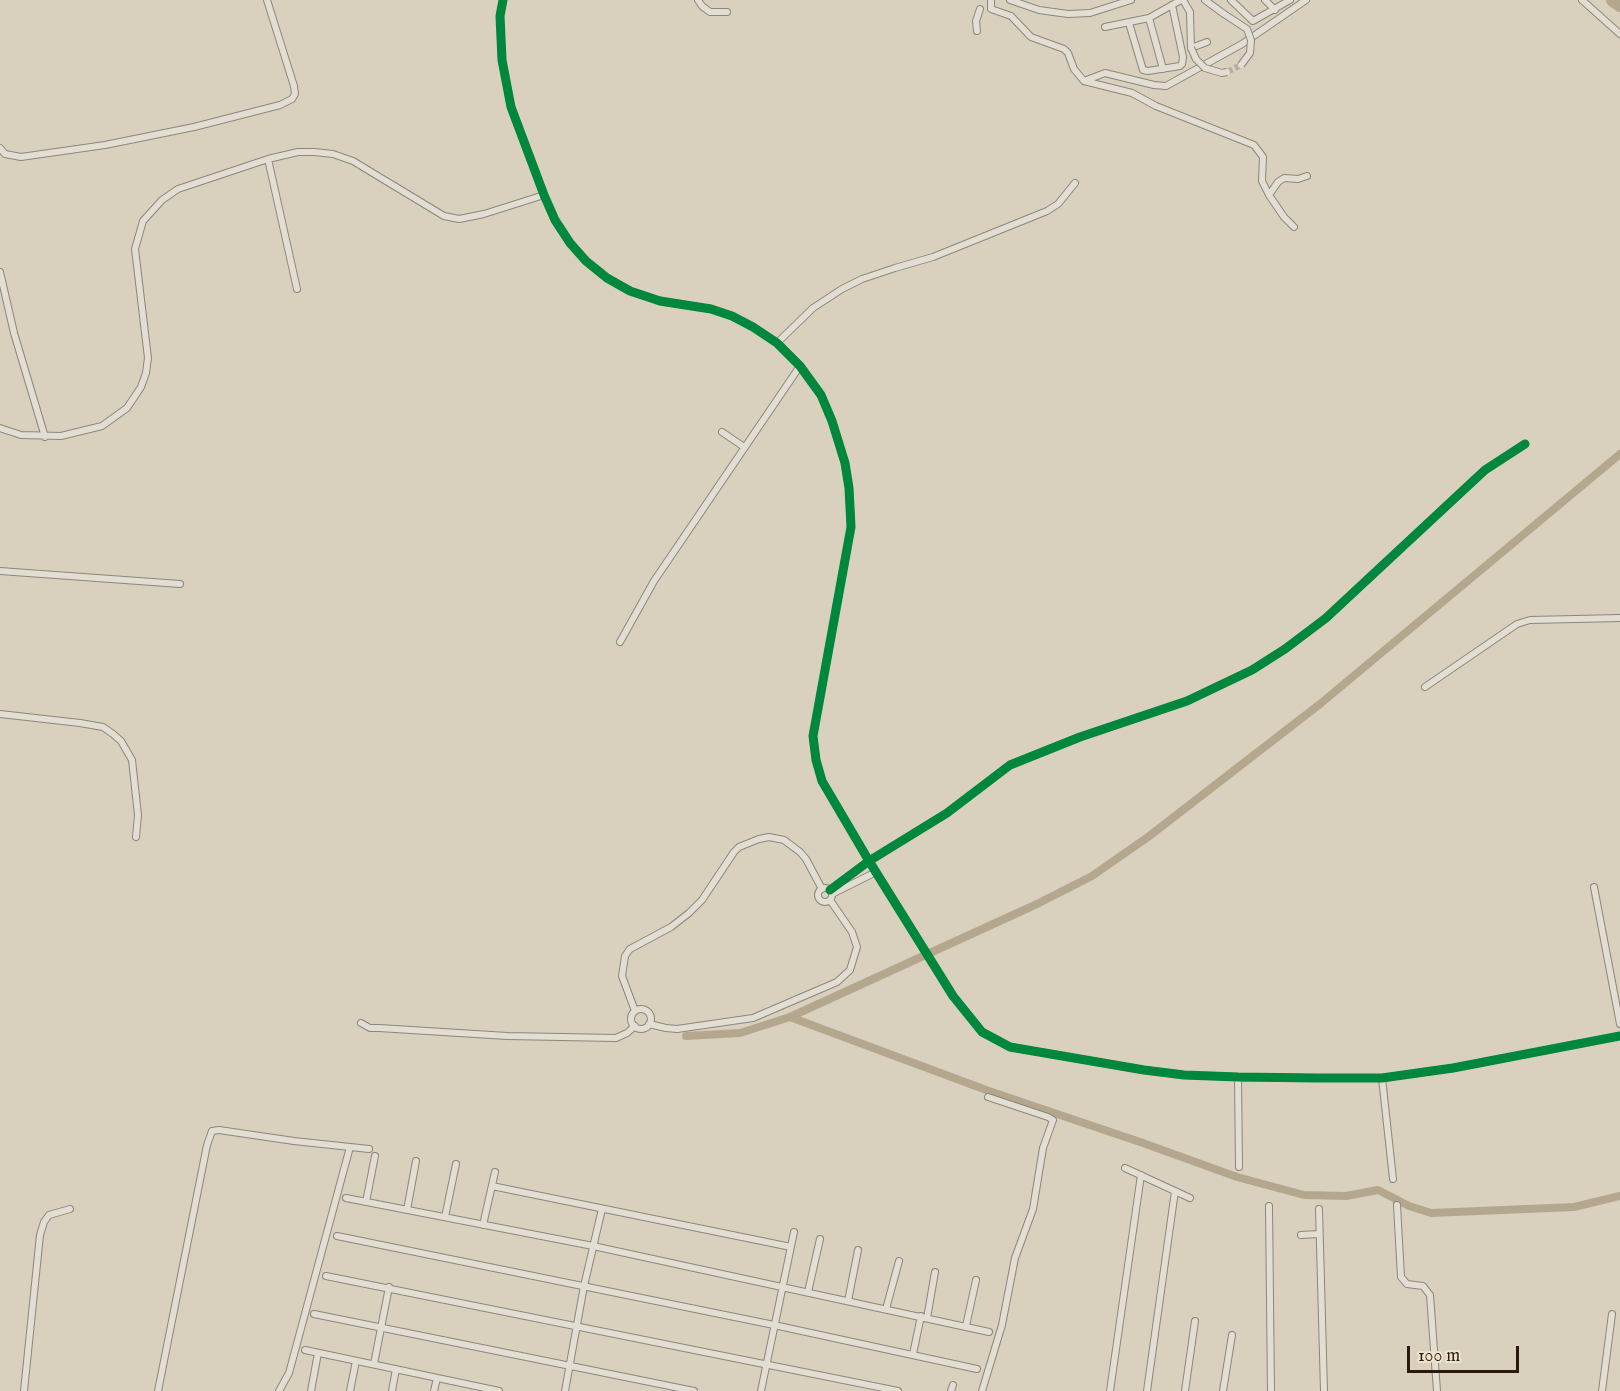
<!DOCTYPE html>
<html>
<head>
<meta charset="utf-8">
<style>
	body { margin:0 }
	#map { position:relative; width:1620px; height:1391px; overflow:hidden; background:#d9d1be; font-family:"IM FELL English",serif }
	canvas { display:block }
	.scale { position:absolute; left:1407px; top:1346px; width:112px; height:27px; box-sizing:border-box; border:3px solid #2b180e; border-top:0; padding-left:8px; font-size:18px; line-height:21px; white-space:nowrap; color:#2b180e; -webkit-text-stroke:4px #eee4cd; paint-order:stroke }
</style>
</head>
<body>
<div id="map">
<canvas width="1620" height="1391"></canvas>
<div class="scale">100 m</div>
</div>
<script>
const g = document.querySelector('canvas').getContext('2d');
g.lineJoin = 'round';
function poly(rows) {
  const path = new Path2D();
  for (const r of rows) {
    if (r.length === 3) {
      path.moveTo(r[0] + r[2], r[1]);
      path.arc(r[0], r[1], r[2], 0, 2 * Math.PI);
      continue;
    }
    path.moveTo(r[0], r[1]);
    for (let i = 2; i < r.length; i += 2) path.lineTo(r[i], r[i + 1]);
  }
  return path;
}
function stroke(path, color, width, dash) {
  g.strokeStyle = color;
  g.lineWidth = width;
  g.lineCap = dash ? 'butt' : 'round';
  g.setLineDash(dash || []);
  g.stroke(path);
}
stroke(poly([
	[790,1017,989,1091,1143,1143,1237,1177,1304,1195,1346,1196,1378,1190,1409,1206,1431,1213,1574,1207,1620,1196],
	[686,1036,740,1033,790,1017,1037,904,1092,876,1148,837,1320,704,1620,454]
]), '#b5a78e', 8);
stroke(poly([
	[1613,0,1620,5]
]), '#b5a78e', 14);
stroke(poly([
	[1227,72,1241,65]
]), '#b6ac9b', 6, [6, 3]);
const street = poly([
	[503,0,500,16,502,60,511,107,544,195,555,220,570,243,586,261,607,278,630,291,660,301,711,309,732,316,753,327,777,343,800,366,821,395,832,421,845,463,849,488,851,527,813,736,816,760,822,781,869,861,953,996,982,1032,1010,1047,1144,1070,1184,1075,1238,1077,1317,1078,1382,1078,1453,1068,1620,1036],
	[698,0,702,6,710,12,727,12],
	[991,0,991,9,1011,16,1031,37,1064,49,1068,53,1074,69,1084,81,1132,93,1156,106,1254,145,1263,157,1262,181,1269,195,1278,182,1284,178,1298,179,1307,176],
	[1010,0,1039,10,1068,14,1090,13,1131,0],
	[1183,0,1190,12,1191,48,1207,42],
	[1205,0,1224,14],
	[1231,0,1253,21,1290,0],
	[1265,0,1275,10],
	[1582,0,1620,34],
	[1149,18,1163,69],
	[1129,23,1143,70,1148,71,1180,66,1182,64,1183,57,1172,5],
	[1105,27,1149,18,1181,0],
	[977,31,976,21,980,9],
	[1084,81,1105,73,1154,85,1166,86,1242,44,1306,0],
	[0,148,5,154,21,157,105,145,194,127,280,105,292,99,295,94,294,86,267,0],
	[268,159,297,289],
	[1269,195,1284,217,1294,227],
	[0,272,14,333,45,437],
	[777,343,813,308,842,289,862,279,895,268,933,257,1047,211,1058,204,1075,183],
	[0,428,21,435,61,436,102,426,127,408,141,387,146,373,148,358,135,249,143,221,162,200,178,189,268,159,298,152,314,152,333,154,353,161,444,216,459,219,484,214,544,195],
	[722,432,744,447],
	[0,571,180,584],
	[620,642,654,581,800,366],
	[1425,687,1517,624,1530,620,1620,618],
	[0,714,80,723,103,727,113,734,121,741,132,760,138,815,136,837],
	[1594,887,1620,1024],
	[825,895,7],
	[830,890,869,861,947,813,1010,765,1080,737,1187,701,1252,670,1285,649,1326,618,1485,470,1525,444],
	[832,894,876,872],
	[641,1019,10],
	[635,1011,622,976,625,956,630,949,671,927,689,913,702,900,734,852,739,847,759,839,769,837,784,840,800,852,806,859,822,889],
	[361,1023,370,1028,379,1028,507,1036,616,1038,627,1033,635,1026],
	[649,1024,666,1028,677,1029,753,1018,837,982,850,970,857,947,852,932,830,900],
	[1238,1077,1239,1167],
	[1382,1078,1393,1179],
	[1125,1168,1190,1198],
	[492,1186,791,1247],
	[346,1198,593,1246,989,1332],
	[366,1202,375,1156],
	[1397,1205,1401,1277,1407,1284,1423,1286,1430,1295,1437,1391],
	[1269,1206,1271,1391],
	[1319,1209,1324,1391],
	[407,1210,416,1161],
	[445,1217,456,1164],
	[483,1225,495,1172],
	[1301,1235,1319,1234],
	[337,1236,774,1325,977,1369],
	[326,1276,898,1391],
	[808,1292,820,1239],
	[848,1301,858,1250],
	[886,1309,899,1261],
	[314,1314,694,1391],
	[927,1318,935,1272],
	[966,1326,976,1280],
	[305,1350,499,1391],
	[913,1354,921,1316],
	[374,1364,389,1287],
	[24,1391,40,1235,44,1222,49,1215,70,1209],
	[158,1391,207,1145,212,1131,219,1130,294,1141,369,1149],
	[279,1391,289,1373,350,1147],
	[311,1391,318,1353],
	[350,1391,356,1361],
	[392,1391,396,1369],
	[434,1391,437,1378],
	[565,1391,584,1286,602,1209],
	[761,1391,794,1232],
	[951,1391,953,1385],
	[982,1391,1002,1325,1015,1258,1033,1209,1043,1148,1053,1120,1048,1117,988,1097],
	[1110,1391,1141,1175],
	[1147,1391,1175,1191],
	[1185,1391,1195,1321],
	[1223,1391,1232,1335],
	[1602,1391,1612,1314]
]);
stroke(street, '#8d867a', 8);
stroke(street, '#e2ded4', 6);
const streetBridge = poly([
	[1224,14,1247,29,1251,40,1250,53,1241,65],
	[1191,48,1196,59,1205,68,1222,73,1227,72]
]);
stroke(streetBridge, '#8d867a', 8, []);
stroke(streetBridge, '#e2ded4', 6);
stroke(poly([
	[503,0,500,16,502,60,511,107,544,195,555,220,570,243,586,261,607,278,630,291,660,301,711,309,732,316,753,327,777,343,800,366,821,395,832,421,845,463,849,488,851,527,813,736,816,760,822,781,869,861,953,996,982,1032,1010,1047,1144,1070,1184,1075,1238,1077,1317,1078,1382,1078,1453,1068,1620,1036],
	[830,890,869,861,947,813,1010,765,1080,737,1187,701,1252,670,1285,649,1326,618,1485,470,1525,444]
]), '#00873e', 9);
</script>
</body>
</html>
